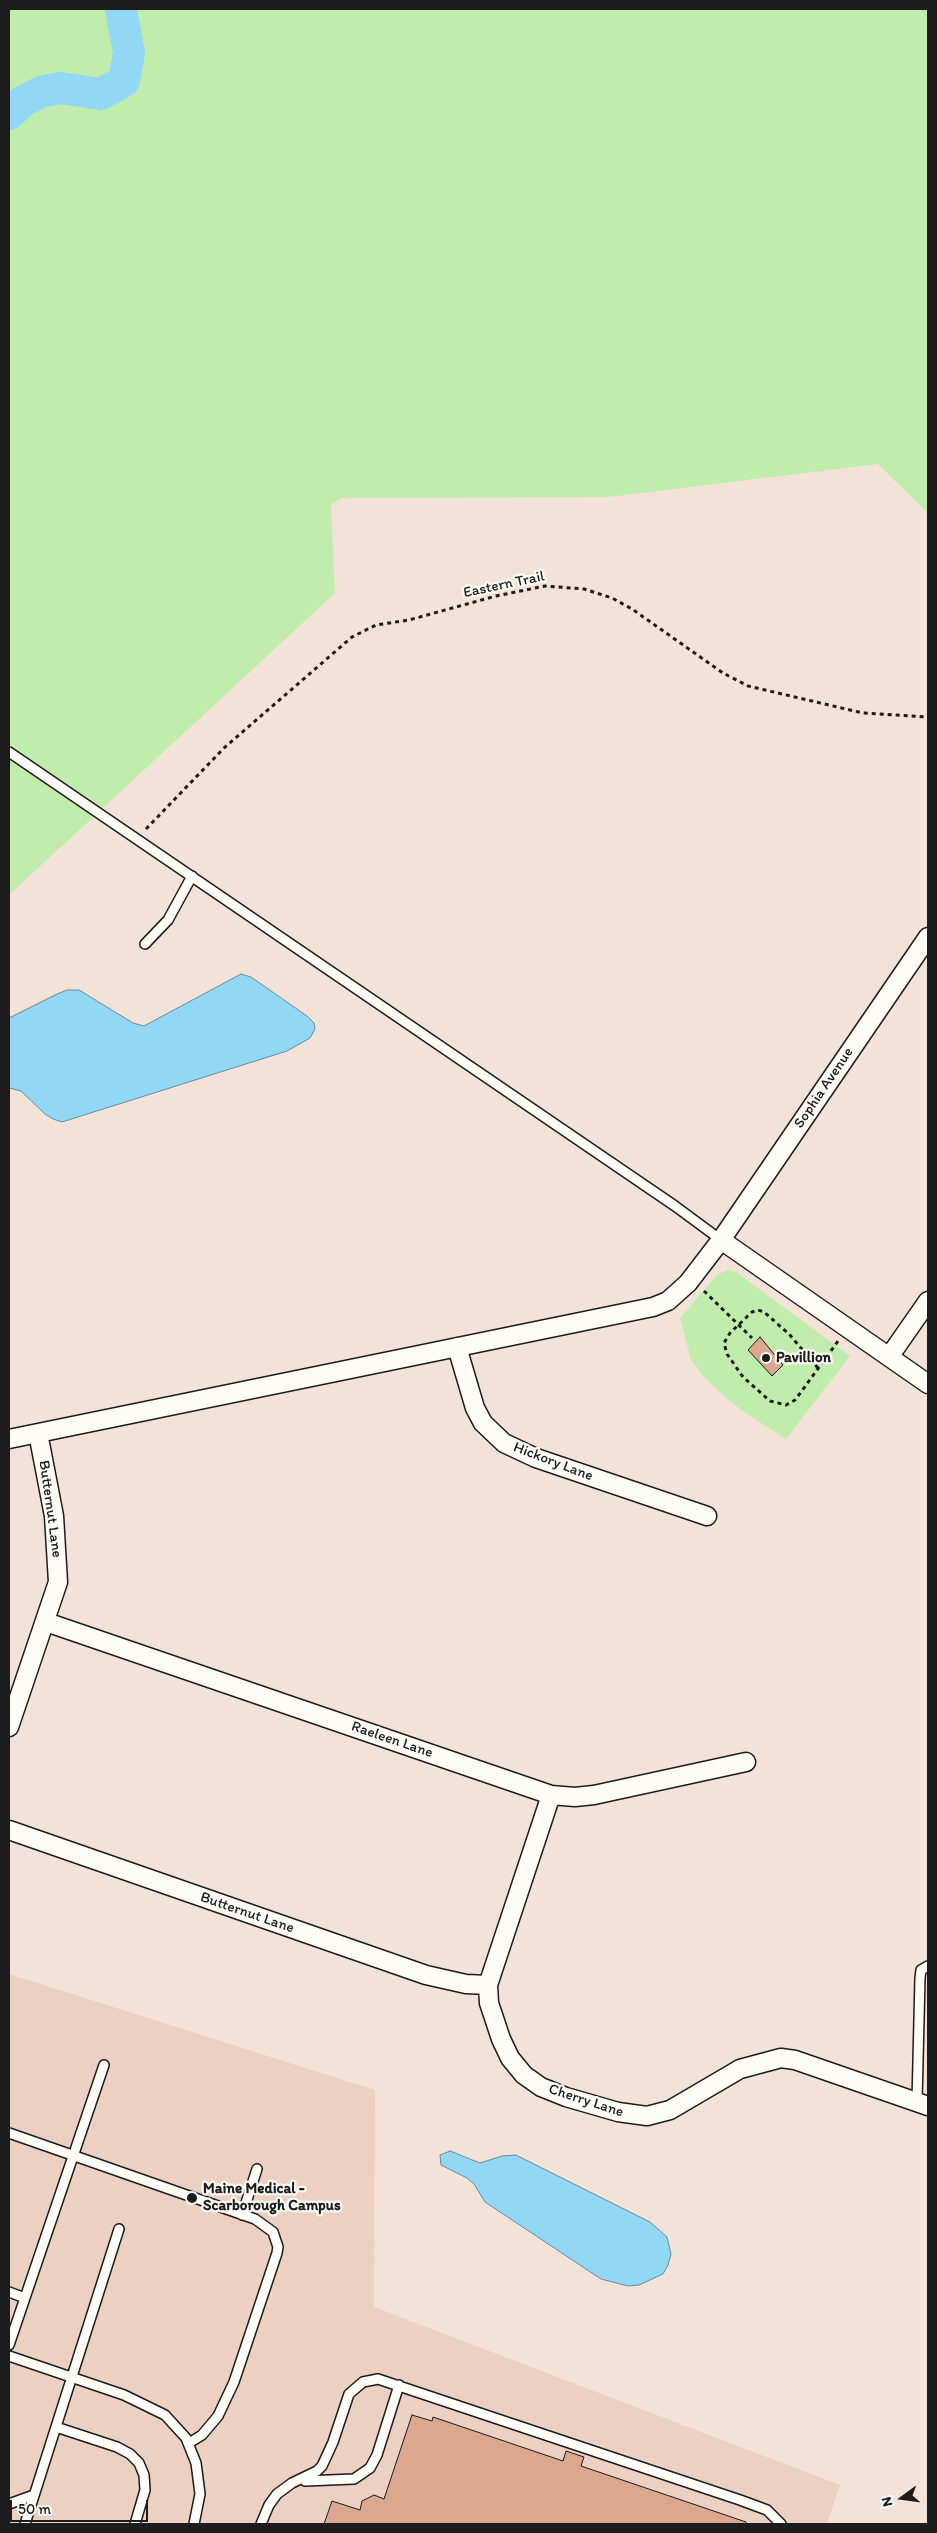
<!DOCTYPE html>
<html>
<head>
<meta charset="utf-8">
<style>
	body { margin:0 }
	#map { position:relative; width:937px; height:2533px; overflow:hidden; background:#f3e2d8; font-family:Itim,sans-serif }
	canvas { display:block }
	.frame { position:absolute; inset:0; border:10px solid #1c1c1c; pointer-events:none }
	.north { position:absolute; left:877px; top:2473px; width:50px; height:50px; -webkit-text-stroke:4px #fdfcf7; paint-order:stroke; rotate:256deg; font-size:14px; font-weight:700; line-height:20px; text-align:center; color:#1c1c1c }
	.north::after { content:''; display:block; margin:auto; width:18px; height:22px; background:#1c1c1c; clip-path:polygon(50% 0,100% 100%,50% 72%,0 100%) }
	.scale { position:absolute; left:10px; top:2500px; width:138px; height:22px; box-sizing:border-box; border:2px solid #1c1c1c; border-top:0; padding-left:6px; font-size:15px; line-height:18px; white-space:nowrap; color:#1c1c1c; -webkit-text-stroke:4px #fdfcf7; paint-order:stroke }
</style>
</head>
<body>
<div id="map">
<canvas width="937" height="2533"></canvas>
<div class="frame"></div>
<div class="north">N</div>
<div class="scale">50 m</div>
</div>
<script>
const g = document.querySelector('canvas').getContext('2d');
g.lineJoin = 'round';
function paint(path, color) {
  g.fillStyle = color;
  g.fill(path, 'evenodd');
}
function poly(rows) {
  const path = new Path2D();
  for (const r of rows) {
    path.moveTo(r[0], r[1]);
    for (let i = 2; i < r.length; i += 2) path.lineTo(r[i], r[i + 1]);
  }
  return path;
}
function stroke(path, color, width, dash) {
  g.strokeStyle = color;
  g.lineWidth = width;
  g.lineCap = dash ? 'butt' : 'round';
  g.setLineDash(dash || []);
  g.stroke(path);
}
function label(font, color, halo, rows, align = 'center') {
  g.font = font + ' Itim,sans-serif';
  g.lineWidth = 4.5;
  g.setLineDash([]);
  g.textBaseline = 'middle';
  g.strokeStyle = halo;
  g.fillStyle = color;
  for (const [text, x, y, turn = 0] of rows) {
    g.save();
    g.translate(x, y);
    g.rotate((+turn || 0) * Math.PI / 180);
    g.textAlign = isNaN(turn) ? turn : align;
    if (halo) g.strokeText(text, 0, 0);
    g.fillText(text, 0, 0);
    g.restore();
  }
}
paint(poly([
	[9,1974,375,2090,374,2307,840,2485,827,2524,9,2524]
]), '#ecd0c2');
paint(poly([
	[9,9,928,9,928,513,878,464,609,497,342,498,331,504,335,593,9,895],
	[727,1270,736,1272,850,1356,786,1439,747,1414,726,1398,703,1376,691,1360,680,1318,717,1275]
]), '#c0edab');
const water = poly([
	[241,974,251,977,307,1016,314,1023,315,1029,310,1038,287,1051,62,1122,53,1119,45,1114,21,1091,9,1088,9,1018,55,995,67,990,79,990,133,1023,144,1026,241,974],
	[450,2151,480,2163,502,2156,516,2155,650,2222,667,2237,671,2254,668,2265,663,2274,639,2285,628,2286,601,2279,485,2202,474,2184,467,2178,441,2165,440,2155,450,2151]
]);
paint(water, '#92d8f4');
stroke(water, '#638d9e', 1);
stroke(poly([
	[9,114,23,101,41,92,60,88,101,94,124,81,129,53,121,9]
]), '#92d8f4', 32);
const building = poly([
	[760,1337,783,1365,772,1376,748,1350,760,1337],
	[412,2415,432,2421,433,2417,563,2461,566,2451,584,2457,581,2466,746,2522,746,2524,324,2524,332,2501,360,2510,362,2501,374,2495,384,2499,412,2415]
]);
paint(building, '#dba78f');
stroke(building, '#1c1c1c', 1);
const lane = poly([
	[9,752,675,1206,721,1240],
	[145,944,168,920,192,876],
	[917,2102,920,1978,921,1970,928,1966],
	[9,2133,255,2219,273,2232,278,2247,277,2253,234,2382,218,2416,202,2435,189,2443],
	[242,2215,257,2169],
	[9,2292,25,2298],
	[9,2345,104,2065],
	[9,2356,124,2395,165,2415,186,2438,196,2463,200,2494,194,2524],
	[56,2427,117,2447,130,2454,139,2463,144,2475,145,2490,135,2524],
	[305,2481,354,2479,370,2468,377,2455,399,2385],
	[9,2504,34,2495],
	[25,2524,119,2229],
	[261,2524,269,2505,277,2494,292,2483,317,2471,322,2466,333,2442,349,2394,363,2382,378,2379,740,2500,767,2510,781,2524]
]);
const street = poly([
	[721,1240,928,1384],
	[457,1347,475,1408,483,1423,504,1443,536,1458,707,1516],
	[889,1357,928,1301],
	[9,1439,653,1307,668,1301,688,1283,721,1240,928,937],
	[46,1622,551,1795,575,1797,594,1795,746,1762],
	[9,1727,58,1582,54,1516,38,1433],
	[551,1795,488,1985,489,2003,501,2039,510,2058,524,2075,541,2087,566,2097,618,2112,647,2116,670,2110,740,2069,781,2058,795,2060,928,2106],
	[9,1830,426,1975,466,1984,488,1985]
]);
stroke(lane, '#1c1c1c', 12);
stroke(street, '#1c1c1c', 21);
stroke(poly([
	[146,829,224,748,352,637,376,625,409,620,496,596,545,586,584,589,612,598,632,609,723,673,748,686,863,713,928,717],
	[704,1291,752,1338],
	[818,1368,789,1334,764,1312,758,1310,752,1312,730,1333,724,1343,727,1354,743,1377,770,1401,786,1405,795,1400,801,1392,838,1341]
]), '#1c1c1c', 3, [4, 4]);
stroke(lane, '#fdfcf7', 9);
stroke(street, '#fdfcf7', 18);
for (const [x, y, r, color] of [
	[766,1358,5,"#1c1c1c"],
	[192,2198,6,"#1c1c1c"]
]) {
  const dot = new Path2D();
  dot.arc(x, y, r, 0, 2 * Math.PI);
  g.fillStyle = color;
  g.fill(dot);
  stroke(dot, '#fdfcf7', 2);
}
label('15px', '#1c1c1c', '#fdfcf7', [
	["Eastern Trail",504,585,-12],
	["Sophia Avenue",824,1088,-56],
	["Hickory Lane",553,1462,21],
	["Butternut Lane",50,1509,82],
	["Raeleen Lane",392,1740,19],
	["Butternut Lane",247,1913,19],
	["Cherry Lane",586,2101,18]
]);
label('bold 15px', '#1c1c1c', '#fdfcf7', [
	["Pavillion",776,1358],
	["Maine Medical -",203,2189],
	["Scarborough Campus",203,2206]
], 'left');
</script>
</body>
</html>
